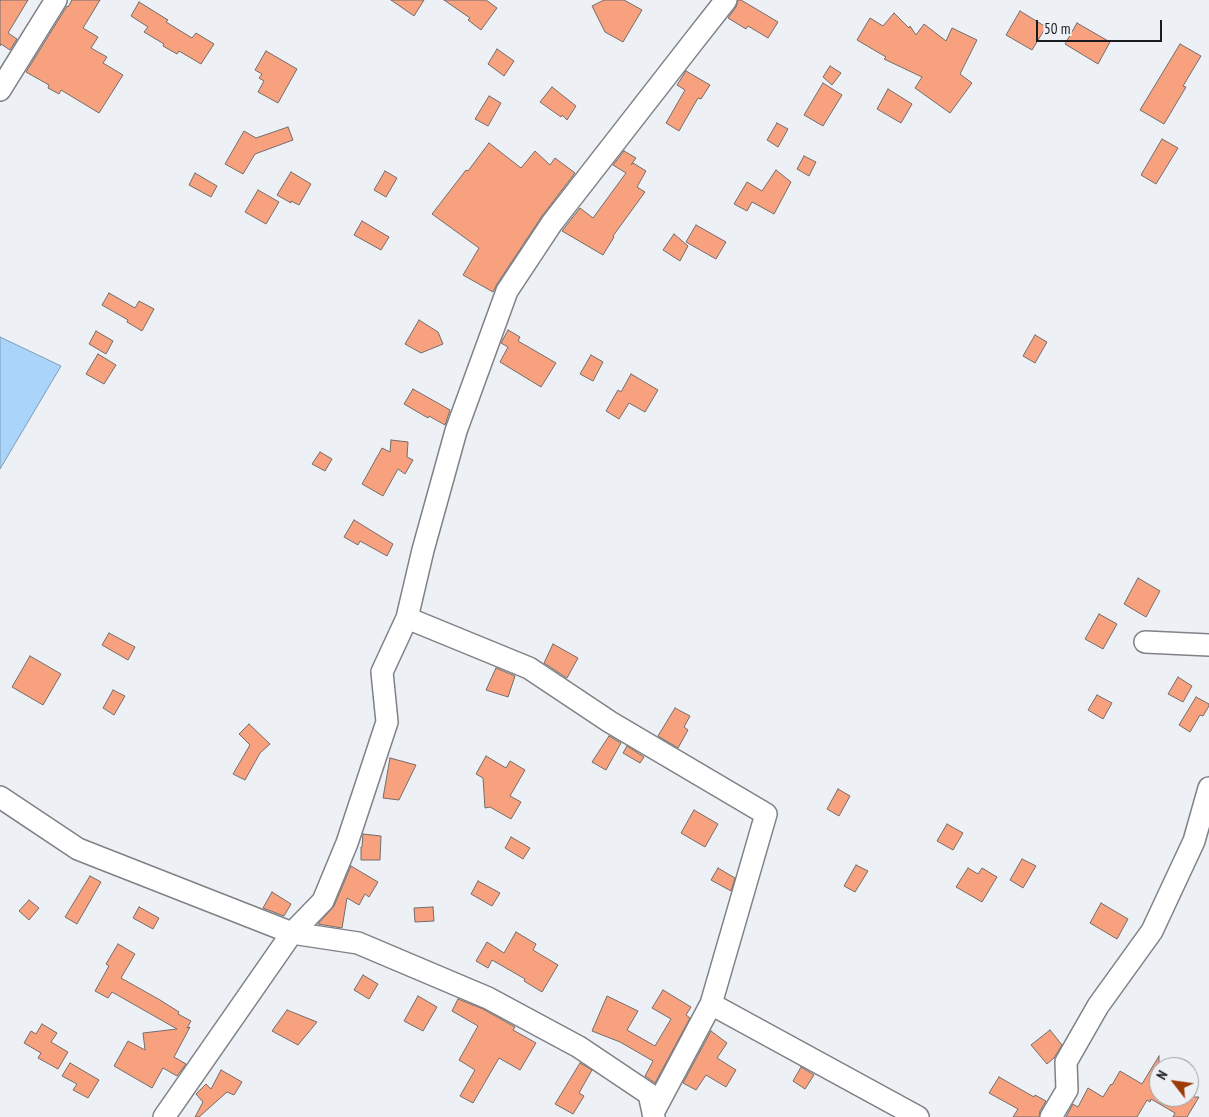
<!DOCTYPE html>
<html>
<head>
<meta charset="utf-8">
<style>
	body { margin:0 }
	#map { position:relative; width:1209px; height:1117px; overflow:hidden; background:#edf1f6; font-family:"PT Sans Narrow",sans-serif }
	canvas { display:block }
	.north { position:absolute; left:1149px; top:1057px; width:50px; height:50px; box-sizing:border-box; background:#edf1f6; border:1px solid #999b9f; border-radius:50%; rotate:300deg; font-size:14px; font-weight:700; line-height:20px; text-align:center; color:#1a1b1d }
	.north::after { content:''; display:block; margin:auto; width:18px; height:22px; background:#9e3908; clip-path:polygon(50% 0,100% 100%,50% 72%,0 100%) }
	.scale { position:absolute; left:1036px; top:20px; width:126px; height:22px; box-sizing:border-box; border:2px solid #1a1b1d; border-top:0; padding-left:6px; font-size:15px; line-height:18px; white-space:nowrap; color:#1a1b1d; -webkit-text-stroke:4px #edf1f6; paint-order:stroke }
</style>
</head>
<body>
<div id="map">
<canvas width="1209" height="1117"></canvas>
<div class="north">N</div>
<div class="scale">50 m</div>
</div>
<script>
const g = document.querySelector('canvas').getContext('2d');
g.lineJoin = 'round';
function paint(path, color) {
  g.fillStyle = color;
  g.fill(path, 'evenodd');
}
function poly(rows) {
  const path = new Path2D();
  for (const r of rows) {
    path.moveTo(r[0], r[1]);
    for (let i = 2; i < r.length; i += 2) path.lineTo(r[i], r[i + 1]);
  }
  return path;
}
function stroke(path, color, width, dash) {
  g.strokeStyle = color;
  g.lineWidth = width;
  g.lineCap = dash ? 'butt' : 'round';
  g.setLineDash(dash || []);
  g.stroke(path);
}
const water = poly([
	[0,337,61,366,0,469,0,337]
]);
paint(water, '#aad4f9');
stroke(water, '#7f9cb7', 1);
const building = poly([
	[0,0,28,0,8,33,17,39,10,50,1,44,0,46,0,0],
	[72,0,100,0,83,28,98,37,91,48,107,57,103,63,123,75,99,113,61,90,59,94,48,88,49,85,26,72,67,6,68,7,72,0],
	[391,0,424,0,414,16,391,0],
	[444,0,486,0,497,8,481,30,468,20,470,18,444,0],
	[604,0,624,0,642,10,623,42,605,32,592,6,604,0],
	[738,0,741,0,778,22,768,38,748,26,746,29,728,18,736,7,738,0],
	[139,2,168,20,166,22,192,38,196,33,214,44,201,64,179,51,177,54,163,46,164,44,144,32,148,27,131,16,139,2],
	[1020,11,1046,27,1032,50,1006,35,1020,11],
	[894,13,909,28,910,26,916,35,924,24,946,41,952,28,977,40,960,74,972,83,950,113,915,88,922,77,884,59,886,57,857,40,870,18,883,26,894,13],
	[1077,23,1110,42,1098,64,1065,44,1077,23],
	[1180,44,1201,56,1183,86,1186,87,1164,124,1140,110,1180,44],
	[497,49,514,61,504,76,488,64,497,49],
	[266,51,297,69,278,103,258,92,264,81,259,78,262,74,255,70,266,51],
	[830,66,841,73,832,85,823,77,830,66],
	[686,71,710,85,701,99,698,98,679,131,666,123,685,90,677,85,686,71],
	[823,83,842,95,823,126,804,115,823,83],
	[552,87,576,106,567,120,562,115,561,117,540,102,552,87],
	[888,89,912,104,901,123,877,109,888,89],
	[489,96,501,103,488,126,475,119,489,96],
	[777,123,788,129,778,147,767,140,777,123],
	[288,127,293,140,255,154,243,174,225,164,244,131,256,138,288,127],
	[1162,139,1178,148,1156,184,1141,175,1162,139],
	[489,143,521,168,535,151,550,165,555,158,575,173,542,216,497,284,493,292,463,275,479,248,432,214,466,170,468,171,489,143],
	[624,151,636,158,631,165,633,163,646,171,637,187,645,192,613,236,614,237,603,255,562,231,580,208,593,218,626,173,613,165,624,151],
	[804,156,816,162,809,176,797,169,804,156],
	[776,170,791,182,774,214,752,202,747,211,734,204,747,182,762,191,776,170],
	[385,171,397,178,386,197,374,190,385,171],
	[291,172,311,184,299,205,291,201,291,203,277,195,291,172],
	[195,173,217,186,211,197,189,185,195,173],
	[258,190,279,202,266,224,245,212,258,190],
	[362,221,389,237,381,250,354,235,362,221],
	[696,225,726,242,716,259,686,242,696,225],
	[674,234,688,246,680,261,663,250,674,234],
	[109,293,135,308,139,301,154,309,142,331,127,322,128,320,102,305,109,293],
	[419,320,438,332,443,344,421,353,405,344,419,320],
	[508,330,520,337,518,341,556,363,541,387,500,362,508,347,501,343,508,330],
	[96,331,113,341,106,354,89,344,96,331],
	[1035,335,1047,342,1035,363,1023,356,1035,335],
	[98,354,116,365,104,384,86,374,98,354],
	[591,355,603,362,593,381,580,374,591,355],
	[631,374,658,390,645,412,629,403,619,419,606,411,618,390,621,392,631,374],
	[413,389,450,410,445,425,429,416,428,418,404,404,413,389],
	[391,440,408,442,407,457,413,460,405,474,398,469,383,496,362,484,382,448,390,452,391,440],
	[320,452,332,459,325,471,312,464,320,452],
	[354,520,393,544,387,556,360,541,358,545,344,537,354,520],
	[1138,578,1160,591,1146,617,1124,604,1138,578],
	[1099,614,1117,624,1103,649,1085,639,1099,614],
	[109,633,135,647,128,660,102,645,109,633],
	[553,644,578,658,567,678,544,663,553,644],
	[30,656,61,674,43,705,12,687,30,656],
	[496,668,515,676,508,697,486,690,496,668],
	[1178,677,1192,686,1183,702,1168,694,1178,677],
	[113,690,125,696,114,715,103,708,113,690],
	[1097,695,1112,703,1103,719,1088,710,1097,695],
	[1196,697,1209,704,1209,706,1203,716,1200,715,1190,732,1179,725,1196,697],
	[675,708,690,716,684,727,688,730,678,748,658,736,675,708],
	[249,724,270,744,260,753,245,780,233,774,250,745,239,734,249,724],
	[609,736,621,743,606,770,592,762,609,736],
	[627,746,644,757,640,763,623,753,627,746],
	[486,756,506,768,510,761,525,770,510,796,521,802,511,819,490,807,485,808,483,778,476,774,486,756],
	[390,758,416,765,399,800,383,798,390,758],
	[838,789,850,796,839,816,827,809,838,789],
	[694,810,718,824,705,847,681,833,694,810],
	[947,824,963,833,953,850,937,841,947,824],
	[363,834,381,836,380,860,361,860,361,847,362,847,363,834],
	[511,837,530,848,523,859,505,848,511,837],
	[1022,859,1036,866,1023,888,1010,880,1022,859],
	[856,865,868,871,855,892,844,886,856,865],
	[351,866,378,882,369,897,365,894,359,905,347,898,342,928,318,924,334,906,351,866],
	[718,868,735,878,731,891,711,880,718,868],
	[968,868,978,874,982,868,997,877,982,902,956,887,968,868],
	[90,876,101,882,77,924,65,917,90,876],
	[478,881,500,893,492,906,471,894,478,881],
	[272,892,291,904,284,916,263,908,272,892],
	[29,900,39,908,29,920,19,911,29,900],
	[1101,903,1128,919,1117,939,1090,923,1101,903],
	[139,907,159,918,153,929,133,918,139,907],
	[433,907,434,921,415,922,414,908,433,907],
	[516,932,536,944,533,950,558,965,542,992,524,981,525,979,492,960,488,968,476,961,487,942,504,953,516,932],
	[118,944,135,954,121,978,160,1000,179,1012,178,1014,191,1021,187,1028,190,1027,174,1057,186,1064,177,1076,163,1068,152,1088,114,1066,128,1041,145,1050,143,1033,177,1029,112,992,108,998,95,991,109,966,106,964,118,944],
	[363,975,378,984,369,999,354,990,363,975],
	[663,990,691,1007,686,1015,690,1018,655,1083,645,1076,653,1061,620,1042,592,1031,607,996,638,1011,627,1030,655,1046,671,1019,652,1008,663,990],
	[418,996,437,1007,423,1031,404,1021,418,996],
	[458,999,483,1009,515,1027,513,1030,536,1043,520,1070,499,1058,473,1103,460,1096,475,1070,459,1060,478,1026,452,1011,458,999],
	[287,1010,317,1022,298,1045,272,1031,287,1010],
	[42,1024,57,1033,51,1042,68,1052,58,1069,38,1058,41,1053,24,1043,31,1031,36,1034,42,1024],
	[1050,1030,1062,1045,1054,1058,1047,1064,1031,1045,1050,1030],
	[711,1031,727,1043,717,1058,736,1070,726,1087,706,1075,696,1090,683,1083,711,1031],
	[1159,1056,1159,1097,1199,1097,1187,1117,1173,1117,1175,1113,1151,1099,1150,1102,1147,1100,1137,1117,1066,1117,1073,1104,1078,1107,1088,1088,1103,1097,1111,1084,1112,1085,1120,1071,1142,1084,1159,1056],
	[70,1063,99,1080,88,1098,73,1090,77,1084,62,1076,70,1063],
	[580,1063,592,1070,579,1093,584,1096,573,1114,555,1104,580,1063],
	[801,1067,814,1075,805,1089,793,1081,801,1067],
	[221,1070,242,1082,234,1095,227,1092,199,1117,195,1117,203,1102,196,1094,206,1084,211,1089,221,1070],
	[999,1077,1034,1097,1035,1095,1046,1101,1040,1111,1039,1117,1013,1117,1018,1109,989,1093,999,1077]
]);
paint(building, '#f7a17f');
stroke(building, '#736d6b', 1);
const minor = poly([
	[0,90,56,0],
	[407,618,529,668,610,722,766,814,711,1004],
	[1145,642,1209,645],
	[0,797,78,849,292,933,323,901,347,843,387,722,382,672,407,618,423,550,456,431,507,291,552,223,693,42,726,0],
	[653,1113,711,1004,918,1117],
	[164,1117,292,933,358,943,488,998,579,1047,649,1094,654,1117],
	[1051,1117,1067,1090,1066,1062,1098,1006,1152,931,1194,841,1209,788]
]);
stroke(minor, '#7e8186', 24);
stroke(minor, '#fff', 21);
</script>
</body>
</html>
